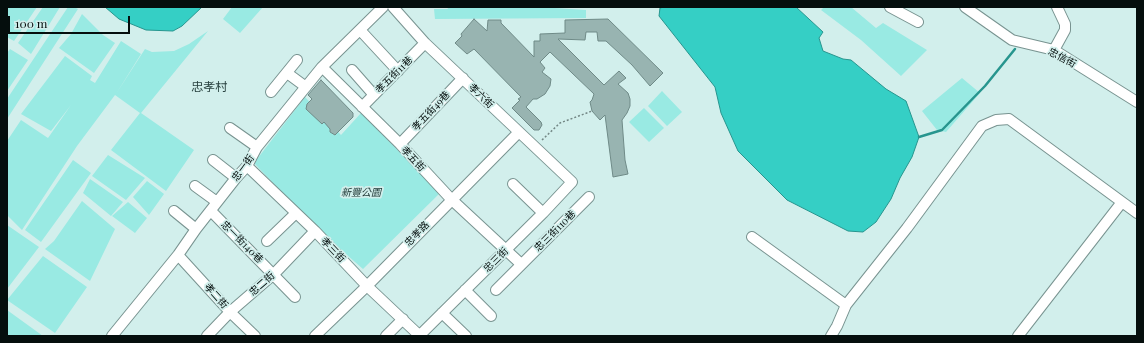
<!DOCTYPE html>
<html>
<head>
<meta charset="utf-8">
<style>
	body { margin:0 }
	#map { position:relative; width:1144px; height:343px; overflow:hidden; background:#d2efec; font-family:"Playfair Display",serif }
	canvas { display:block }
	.frame { position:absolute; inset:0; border:8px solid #050e0d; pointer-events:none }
	.scale { position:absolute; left:8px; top:16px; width:122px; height:18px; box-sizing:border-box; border:2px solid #050e0d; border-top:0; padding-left:5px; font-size:12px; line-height:14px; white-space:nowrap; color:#050e0d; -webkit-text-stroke:3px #d2efec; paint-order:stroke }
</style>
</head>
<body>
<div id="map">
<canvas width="1144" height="343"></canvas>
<div class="frame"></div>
<div class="scale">100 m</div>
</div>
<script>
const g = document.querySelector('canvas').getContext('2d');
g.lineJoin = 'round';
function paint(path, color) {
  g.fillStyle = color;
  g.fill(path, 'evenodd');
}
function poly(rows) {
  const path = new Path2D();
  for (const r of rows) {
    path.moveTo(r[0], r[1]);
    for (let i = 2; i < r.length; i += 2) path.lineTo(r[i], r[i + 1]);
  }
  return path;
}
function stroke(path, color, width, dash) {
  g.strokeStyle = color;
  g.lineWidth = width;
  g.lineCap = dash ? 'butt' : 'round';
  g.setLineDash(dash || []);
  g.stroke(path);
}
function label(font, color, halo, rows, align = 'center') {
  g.font = font + ' "Playfair Display","Noto Sans TC",serif';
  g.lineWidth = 3.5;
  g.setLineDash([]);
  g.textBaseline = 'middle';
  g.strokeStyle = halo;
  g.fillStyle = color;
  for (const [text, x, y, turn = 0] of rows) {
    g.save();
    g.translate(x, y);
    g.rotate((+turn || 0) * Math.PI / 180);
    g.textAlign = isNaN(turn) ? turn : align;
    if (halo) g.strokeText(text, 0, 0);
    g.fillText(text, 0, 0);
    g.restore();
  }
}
paint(poly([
	[7,7,37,7,14,41,7,37],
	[43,7,60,7,31,54,18,43],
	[68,7,74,7,78,9,7,119,7,99],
	[232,7,263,7,240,33,223,19],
	[447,7,556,7,555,8,586,10,586,18,435,19,434,9,448,9],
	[824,7,851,7,876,28,883,23,927,50,901,76,861,40,821,10],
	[82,14,103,35,115,43,94,73,59,48,71,34],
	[208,31,141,113,194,150,166,191,111,150,140,113,115,95,77,146,22,230,7,215,7,141,21,120,48,138,71,105,51,131,21,114,65,56,92,76,90,80,95,83,121,41,141,54,116,94,145,49,152,52,174,51,189,44],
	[10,49,28,60,7,91,7,53],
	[962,78,980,93,946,132,937,130,922,111],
	[662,91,682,112,667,126,648,106],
	[305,97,341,135,361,113,440,193,363,269,315,227,254,163],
	[644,108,664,128,649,142,629,122],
	[108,155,145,178,126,200,92,176],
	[73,160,91,173,41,242,25,230],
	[90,179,123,202,111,216,83,193],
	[147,181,164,194,149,215,133,197],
	[82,201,115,229,90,281,45,249,54,241],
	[128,202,147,218,135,233,112,216],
	[7,225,39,247,7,289],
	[43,256,87,287,55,333,7,300],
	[7,310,43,336,7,336]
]), '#99eae3');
const water = poly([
	[105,7,202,7,182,26,173,31,146,30,119,19,105,7],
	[664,7,796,7,823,32,819,38,823,51,843,59,851,60,886,89,906,101,919,137,912,157,900,178,891,199,876,222,863,232,848,231,787,200,738,151,721,113,715,87,659,16,660,8,664,7]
]);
paint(water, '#35cfc5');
stroke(water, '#27958e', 1);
stroke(poly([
	[919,137,942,130,985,86,1015,49]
]), '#27958e', 2.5);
const building = poly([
	[474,19,487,31,488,20,501,20,501,23,534,57,534,41,540,41,540,34,565,33,565,20,608,19,663,73,650,86,632,65,606,41,598,41,597,32,586,32,585,40,558,39,604,85,619,71,626,78,618,84,628,93,630,99,630,106,627,113,622,120,625,160,628,174,613,177,605,115,600,120,592,111,590,102,592,100,594,94,550,52,540,62,545,68,542,72,551,79,550,86,545,94,537,99,533,99,526,107,541,122,542,125,539,130,534,130,512,108,520,100,518,99,521,97,474,49,467,54,455,43,462,36,461,34,474,19],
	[321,80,353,113,353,117,335,135,330,132,330,129,324,122,322,124,306,109,307,104,312,99,308,95,321,80]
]);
paint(building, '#98b4b1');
stroke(building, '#6f8a87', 1);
const minor = poly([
	[393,7,425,43,572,182,543,213,419,336],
	[890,7,918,22],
	[965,7,1012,40,1054,50,1137,102],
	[360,30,398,71],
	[1054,50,1065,30,1065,24,1057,7],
	[322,67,400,144,451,199,521,264],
	[352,70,374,95],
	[287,73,306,87],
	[271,92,297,60],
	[362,107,425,43],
	[230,128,257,147],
	[400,144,463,78],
	[213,160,236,178],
	[247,166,315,231,367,286,420,336],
	[513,184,543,213],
	[195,186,217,202],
	[174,211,196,229],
	[211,211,295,297],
	[752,237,846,305],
	[267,241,296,213],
	[178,255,230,312,255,336],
	[465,290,491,316],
	[496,290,589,197],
	[442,313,466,336],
	[112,336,178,255,196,229,236,178,247,166,257,147,322,67,383,7],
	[207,336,230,312,274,274,315,231],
	[315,336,367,286,519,132],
	[386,336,403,319],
	[831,336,837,326,846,305,907,228,982,126,996,120,1009,119,1137,213],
	[1018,336,1122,202]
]);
stroke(minor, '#789390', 12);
stroke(poly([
	[542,140,560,123,592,111]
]), '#748886', 1.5, [2, 2]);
stroke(minor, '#fff', 10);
label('10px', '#050e0d', '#d2efec', [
	["忠信街",1062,58,28],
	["孝五街11巷",394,75,-45],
	["孝六街",481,96,44],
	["孝五街49巷",431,111,-47],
	["孝五街",413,159,47],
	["忠一街",243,168,-54],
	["忠三街110巷",555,231,-45],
	["忠孝路",417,234,-46],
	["忠一街140巷",242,242,45],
	["孝三街",333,250,46],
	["忠三街",496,260,-45],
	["忠二街",262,284,-41],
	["孝二街",216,296,48]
]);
label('italic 10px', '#1a3230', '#d2efec', [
	["新豐公園",361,193]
]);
label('12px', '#28413f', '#d2efec', [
	["忠孝村",209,87]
]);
</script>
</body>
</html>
